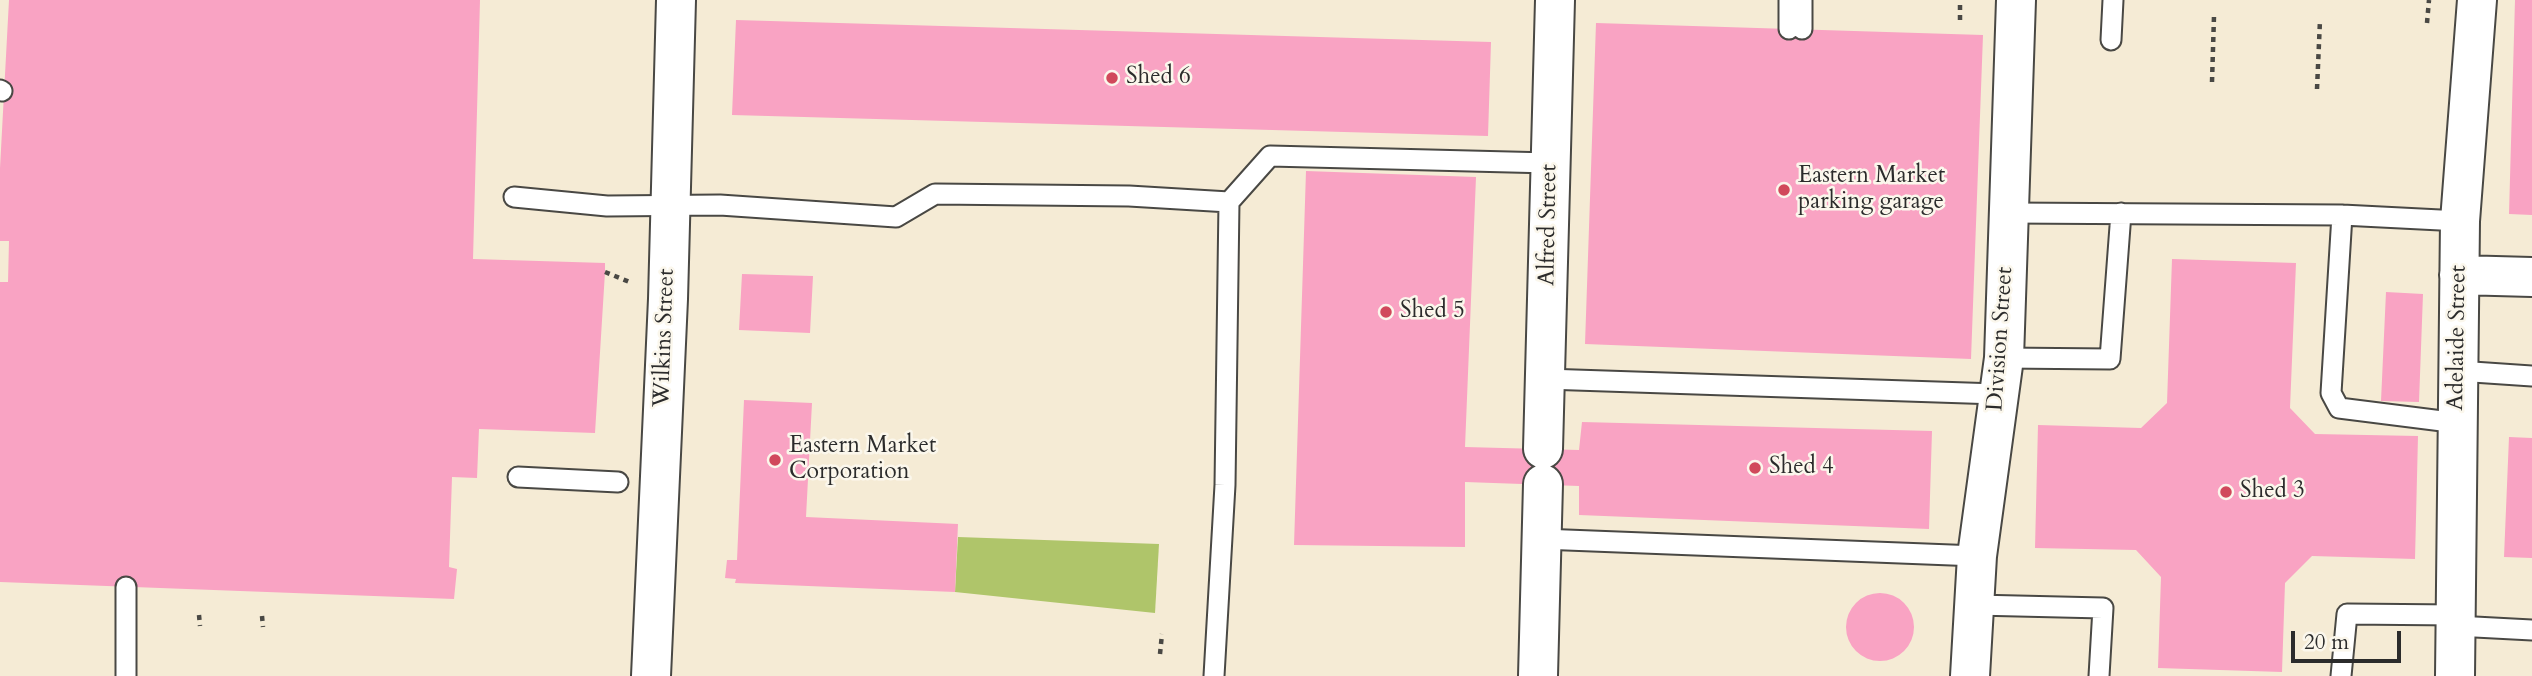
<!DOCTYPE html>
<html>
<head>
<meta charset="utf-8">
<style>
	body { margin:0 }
	#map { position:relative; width:2532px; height:676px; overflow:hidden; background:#f5ebd5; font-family:Cardo,serif }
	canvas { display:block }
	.scale { position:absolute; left:2291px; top:631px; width:110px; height:32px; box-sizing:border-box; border:4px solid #2b2b2b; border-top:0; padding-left:9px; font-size:21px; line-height:24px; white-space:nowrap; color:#2b2b2b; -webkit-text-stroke:5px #fbf7ec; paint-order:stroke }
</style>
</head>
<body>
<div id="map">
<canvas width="2532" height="676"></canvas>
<div class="scale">20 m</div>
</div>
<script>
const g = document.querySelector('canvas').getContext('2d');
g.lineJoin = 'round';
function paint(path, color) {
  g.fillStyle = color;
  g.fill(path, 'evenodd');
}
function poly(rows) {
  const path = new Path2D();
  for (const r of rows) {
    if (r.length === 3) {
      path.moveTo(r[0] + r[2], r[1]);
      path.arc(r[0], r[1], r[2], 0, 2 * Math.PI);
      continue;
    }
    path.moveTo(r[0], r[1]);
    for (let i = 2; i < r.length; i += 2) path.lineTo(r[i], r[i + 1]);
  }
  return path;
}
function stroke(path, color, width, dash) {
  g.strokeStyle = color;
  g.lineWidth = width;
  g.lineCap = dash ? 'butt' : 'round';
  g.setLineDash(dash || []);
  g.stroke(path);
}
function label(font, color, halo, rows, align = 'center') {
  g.font = font + ' Cardo,serif';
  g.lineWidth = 5;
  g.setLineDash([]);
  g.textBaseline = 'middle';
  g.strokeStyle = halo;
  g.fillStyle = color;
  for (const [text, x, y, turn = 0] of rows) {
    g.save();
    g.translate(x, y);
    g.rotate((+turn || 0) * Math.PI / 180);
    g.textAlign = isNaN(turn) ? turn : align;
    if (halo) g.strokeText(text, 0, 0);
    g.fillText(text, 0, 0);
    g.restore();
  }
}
paint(poly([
	[958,537,1159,544,1155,613,955,592]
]), '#afc56a');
paint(poly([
	[9,0,480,0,473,259,605,263,605,272,595,433,479,429,477,478,452,477,449,567,457,569,454,599,0,582,0,282,8,282,9,241,0,241,0,168],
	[2515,0,2532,0,2532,215,2509,214],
	[736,20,1491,42,1488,136,732,115],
	[1596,23,1983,35,1971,359,1585,344],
	[1306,171,1476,177,1465,447,1579,450,1582,422,1932,431,1929,529,1579,515,1579,486,1465,482,1465,547,1294,545],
	[2172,259,2296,263,2290,408,2315,434,2418,436,2415,559,2312,556,2285,583,2282,672,2158,668,2161,577,2136,550,2035,548,2038,425,2141,428,2167,403],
	[742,274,813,276,810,333,739,330],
	[2386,292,2423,294,2419,402,2381,401],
	[744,400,812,403,806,517,958,524,955,592,735,583,736,579,725,578,727,560,737,560],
	[2509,437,2532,438,2532,558,2504,557],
	[1880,627,34]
]), '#f9a3c3');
const service = poly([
	[1789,0,1789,29],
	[1802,29,1802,0],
	[2111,40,2113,0],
	[0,90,2,91],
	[514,197,607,206,720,205,896,217,935,194,1129,196,1229,202,1225,485,1214,676],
	[1229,202,1270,156,1550,163],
	[2009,213,2342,215,2460,221],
	[2342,215,2331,393,2339,408,2458,423],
	[2004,358,2110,359,2121,213],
	[2458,371,2532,376],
	[1545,379,1997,394],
	[518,477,618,482],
	[1541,539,1977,556],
	[1975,605,2103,608,2099,676],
	[2456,626,2532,630],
	[126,676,126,587],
	[2341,676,2347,614,2457,615]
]);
const minor = poly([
	[2459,275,2532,277],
	[1543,449,1555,0],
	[651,676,668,299,676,0],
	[1538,676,1543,484],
	[1970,676,1977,556,2004,358,2016,0],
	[2455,676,2460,221,2477,0]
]);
stroke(service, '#494844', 23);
stroke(minor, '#494844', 42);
stroke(poly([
	[1960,5,1960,20],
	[2427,23,2429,0],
	[2212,82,2214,16],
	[2317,89,2320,20],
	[605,272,632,283],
	[199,615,200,626],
	[262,616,263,627],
	[1160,654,1162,634]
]), '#494844', 4.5, [5, 5]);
stroke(service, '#fff', 19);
stroke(minor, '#fff', 38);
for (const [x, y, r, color] of [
	[1112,78,7,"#d1495b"],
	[1784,190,7,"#d1495b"],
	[1386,312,7,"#d1495b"],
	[775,460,7,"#d1495b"],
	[1755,468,7,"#d1495b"],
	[2226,492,7,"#d1495b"]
]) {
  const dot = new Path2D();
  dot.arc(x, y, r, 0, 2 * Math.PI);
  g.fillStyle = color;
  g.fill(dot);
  stroke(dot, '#fbf7ec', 2.5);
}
label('23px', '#2b2b2b', '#fbf7ec', [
	["Shed 6",1126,78],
	["Eastern Market",1798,177],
	["parking garage",1798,203],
	["Shed 5",1400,312],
	["Eastern Market",789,447],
	["Corporation",789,473],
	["Shed 4",1769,468],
	["Shed 3",2240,492]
], 'left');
label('23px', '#2b2b2b', '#fbf7ec', [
	["Alfred Street",1549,225,-89],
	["Wilkins Street",665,338,-88],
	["Adelaide Street",2458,338,-89],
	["Division Street",2001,339,-86]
]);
</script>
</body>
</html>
